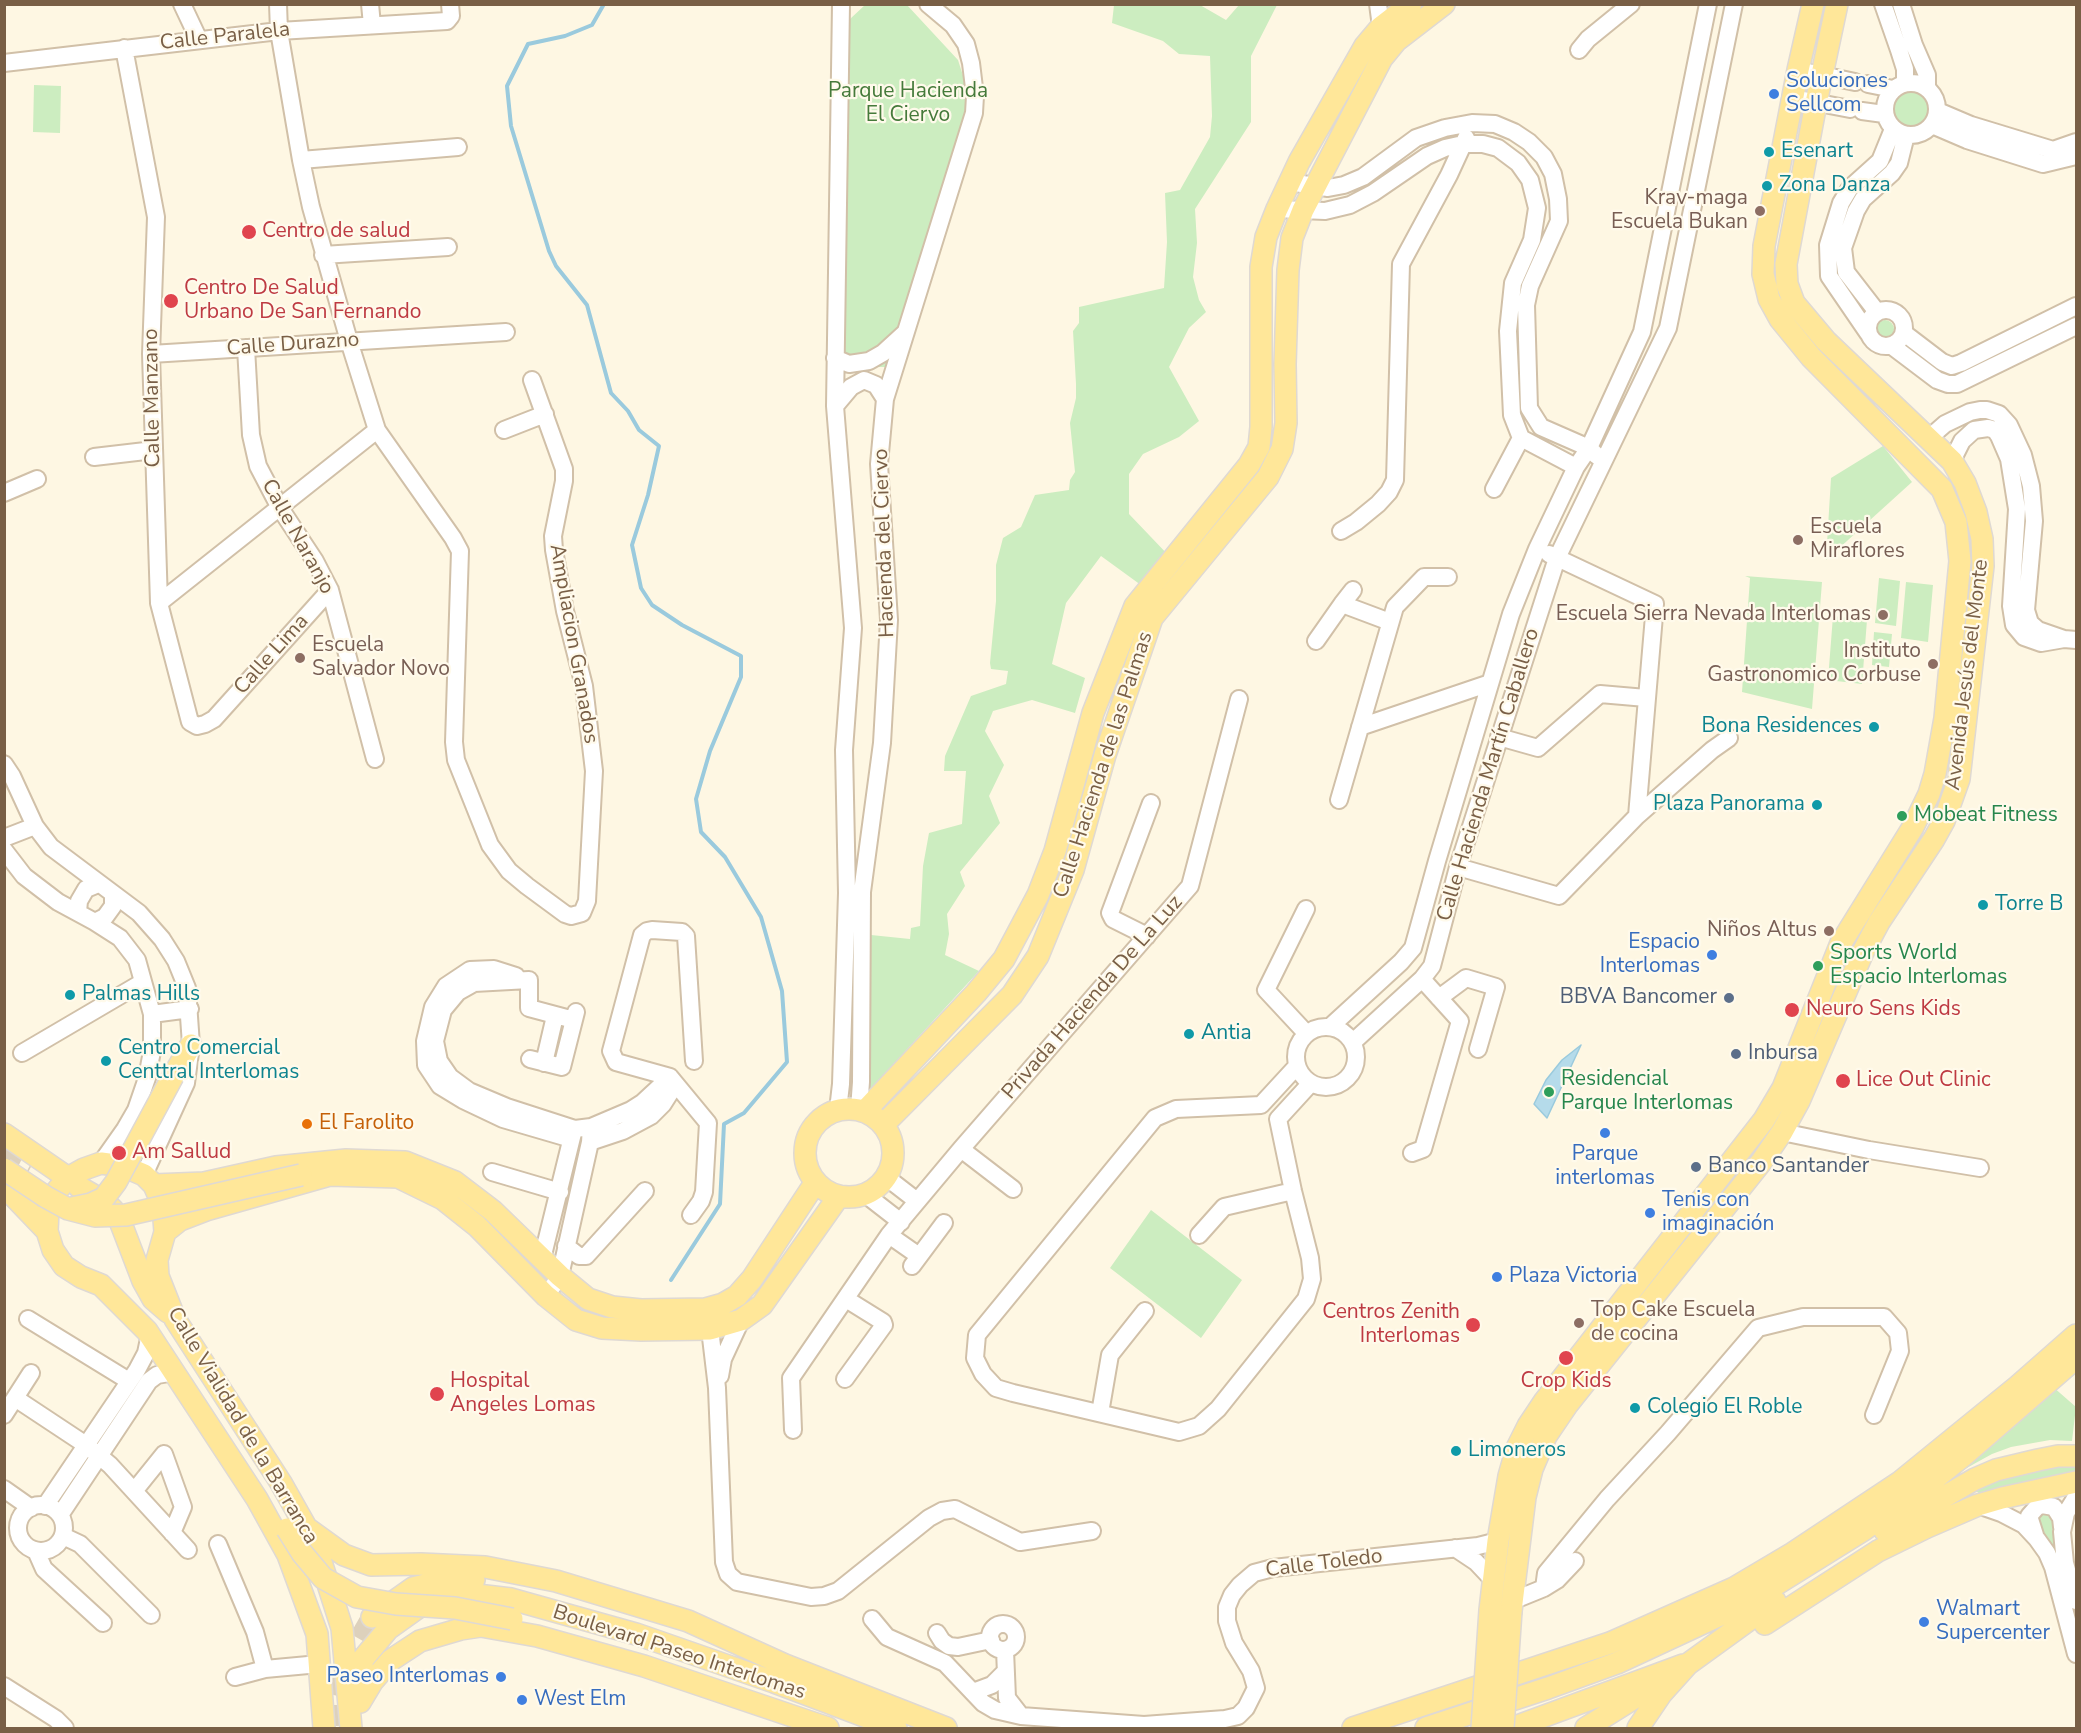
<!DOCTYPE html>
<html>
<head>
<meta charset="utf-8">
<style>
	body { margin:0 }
	#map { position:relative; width:2081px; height:1733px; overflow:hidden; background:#fef7e3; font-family:"Nunito Sans",sans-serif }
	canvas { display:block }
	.frame { position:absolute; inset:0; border:6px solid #795f46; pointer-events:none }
</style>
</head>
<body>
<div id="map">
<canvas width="2081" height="1733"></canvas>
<div class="frame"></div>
</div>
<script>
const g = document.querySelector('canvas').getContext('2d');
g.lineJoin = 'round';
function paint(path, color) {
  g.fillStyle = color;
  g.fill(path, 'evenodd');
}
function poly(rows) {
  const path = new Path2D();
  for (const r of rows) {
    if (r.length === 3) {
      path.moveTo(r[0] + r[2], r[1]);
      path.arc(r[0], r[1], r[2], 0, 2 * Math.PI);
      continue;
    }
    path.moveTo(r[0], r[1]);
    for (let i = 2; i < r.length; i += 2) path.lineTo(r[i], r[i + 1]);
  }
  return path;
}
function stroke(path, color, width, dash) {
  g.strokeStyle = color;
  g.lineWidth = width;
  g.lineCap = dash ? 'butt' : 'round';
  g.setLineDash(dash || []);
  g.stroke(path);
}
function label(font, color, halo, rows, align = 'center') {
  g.font = font + ' "Nunito Sans",sans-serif';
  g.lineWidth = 4.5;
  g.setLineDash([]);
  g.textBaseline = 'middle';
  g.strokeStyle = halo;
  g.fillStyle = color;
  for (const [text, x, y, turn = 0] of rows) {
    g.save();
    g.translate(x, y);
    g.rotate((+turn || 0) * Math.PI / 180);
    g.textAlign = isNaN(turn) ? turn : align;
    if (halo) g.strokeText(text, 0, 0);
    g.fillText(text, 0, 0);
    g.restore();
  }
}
paint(poly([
	[865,5,907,5,958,60,972,104,887,367,843,367,850,19],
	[1114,5,1200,5,1226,20,1239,5,1277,5,1251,56,1251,122,1195,209,1197,243,1193,277,1199,300,1206,312,1189,328,1169,367,1199,421,1179,437,1143,454,1129,474,1129,514,1171,558,1145,588,1101,556,1066,603,1052,664,1085,678,1075,713,1032,700,993,711,985,731,1004,765,989,796,1000,823,960,872,965,886,947,914,949,934,945,955,979,971,867,1093,871,935,910,939,911,928,920,926,923,866,929,833,962,824,966,771,944,771,945,756,971,696,1006,684,1008,671,991,669,990,663,996,601,996,565,1003,538,1021,527,1035,495,1069,490,1070,480,1075,472,1070,423,1076,398,1076,384,1073,331,1079,323,1079,307,1164,288,1167,242,1165,193,1180,190,1210,137,1212,116,1210,56,1179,54,1163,41,1112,23],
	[34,85,61,86,60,133,33,132],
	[1910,109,18],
	[1885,329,9],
	[1883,446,1912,482,1826,560,1831,478],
	[1745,576,1822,582,1812,709,1742,692,1750,578],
	[1879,578,1900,581,1896,626,1875,623],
	[1906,582,1933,585,1928,642,1901,638],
	[1833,616,1867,620,1862,684,1828,680],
	[1874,632,1892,634,1889,667,1872,665],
	[1151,1210,1242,1280,1201,1338,1110,1268],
	[2052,1386,2076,1407,2072,1441,2050,1440,2011,1447,1992,1454,1954,1475],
	[2076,1456,2076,1476,1983,1496,1976,1491,1975,1486],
	[2045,1510,2053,1512,2058,1554,2037,1522,2039,1514]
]), '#ccedc0');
const water = poly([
	[1581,1045,1547,1118,1534,1104,1546,1080,1562,1060,1581,1045]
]);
paint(water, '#b5dbea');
stroke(water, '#9acadd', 1.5);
stroke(poly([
	[604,4,592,25,565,36,528,44,507,86,511,126,549,251,556,266,587,305,611,393,628,411,639,430,659,446,648,495,632,545,641,588,652,605,682,625,741,656,741,677,710,751,696,799,701,832,725,857,761,917,782,991,787,1062,744,1113,724,1124,720,1204,671,1280]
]), '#9acadd', 4);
stroke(poly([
	[4,1148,33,1163],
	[335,1726,334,1696,340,1673,372,1617]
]), '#ddd1bc', 21, [21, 10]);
const minor = poly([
	[182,4,199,40],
	[278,4,279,31,301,160,311,207,349,341,377,430,453,538,460,551,454,742,456,760,490,845,509,871,527,886,565,914,571,916,582,913,587,901,594,771,584,686,565,611,554,550,553,536,564,481,564,469,532,380],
	[370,4,372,25],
	[1378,4,1381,27],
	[1883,4,1899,50,1905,69,1905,83],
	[1901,4,1914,45,1927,75,1927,87],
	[124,48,156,217,151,354,159,603,190,722,197,726,205,724,214,719,330,590],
	[1579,50,1588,39,1631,4],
	[4,63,279,31,447,21,451,16,450,4],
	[1798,70,1855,82],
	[1911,109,26],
	[1868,84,1893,89],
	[1793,98,1850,109],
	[1862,111,1884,114],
	[1938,111,1971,125,2053,150,2076,142],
	[1932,125,1967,140,2043,164,2076,156],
	[301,160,458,147],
	[1289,182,1328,188,1344,185,1363,177,1416,138,1445,128,1472,123,1495,124,1514,132,1529,142,1544,157,1553,174,1558,199,1559,221,1530,286,1526,305,1529,408,1541,427,1589,448,1597,456],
	[1277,209,1325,211,1350,205,1373,193,1427,156,1445,148,1463,144,1483,144,1498,148,1518,163,1530,180,1537,208,1532,240,1513,283,1508,331,1512,415,1521,438,1576,467],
	[323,255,448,247],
	[1886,328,18],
	[1877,312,1846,272,1843,248,1856,211,1863,199,1892,173,1899,163,1906,135],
	[1868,333,1829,276,1828,245,1841,203,1850,188,1880,161,1893,129],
	[1904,333,1942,362,1952,366,1961,363,2076,306],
	[1892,346,1937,380,1948,384,1957,384,2076,326],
	[246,348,251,435,258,466,280,508,315,561,330,590,375,759],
	[151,354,506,332],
	[835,358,849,364,869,361,883,353,906,332],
	[835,406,851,387,864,380,876,385,885,399],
	[504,430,545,414],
	[1929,438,1945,424,1970,412,1980,410,1987,410,1999,414,2009,425,2023,455,2031,486,2034,521,2026,610,2030,623,2038,630,2064,639],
	[94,457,154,450],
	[1952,461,1962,441,1974,430,1988,428,1995,430,1999,436,2009,459,2017,509,2011,606,2014,625,2024,637,2041,643,2064,639,2076,640],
	[1494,489,1521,438],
	[4,493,37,479],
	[1341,531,1356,522,1378,504,1389,492,1395,480,1401,264,1449,175,1466,138],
	[1549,554,1655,604,1637,816],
	[159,603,377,430],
	[1342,604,1353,590],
	[1316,641,1342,604,1390,622],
	[1360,727,1490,683],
	[1499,737,1538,748,1600,694,1646,698],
	[4,764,12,776,35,826,51,847,139,913,162,939,176,961,187,988,191,1045,186,1083,144,1175],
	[1339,800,1395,607,1424,577,1448,577],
	[4,838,35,826],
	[4,850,24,876,58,902,95,922,120,938,137,960,152,1014,152,1051,147,1078,136,1110,125,1129,101,1163],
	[1458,867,1559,896,1637,816,1712,750,1729,738],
	[1306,909,1266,990,1306,1033],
	[78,912,79,901,86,889,98,884],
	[95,922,105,917,113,906,113,895],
	[1147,936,1113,919,1110,913,1151,803],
	[516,976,494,969,470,970,446,986,433,1007,425,1041,426,1065,440,1086,463,1100,503,1119,568,1138],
	[529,980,474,983,458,992,443,1010,435,1041,439,1061,450,1077,469,1091,507,1107,575,1129,591,1127,631,1110,642,1103,670,1077],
	[529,980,529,1008,574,1020],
	[1439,998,1466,978,1496,987,1478,1049],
	[152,1014,190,1009],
	[1326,1057,30],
	[1330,1027,1401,962,1413,948,1437,861,1511,614,1537,549,1576,467,1589,448,1642,332,1708,4],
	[1353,1042,1422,979,1432,966,1458,867,1557,558,1668,328,1734,4],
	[22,1053,143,982],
	[530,1059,562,1067,576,1012],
	[544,1063,555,1016],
	[1296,1067,1261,1105,1176,1109,1155,1118,977,1335,975,1358,983,1374,996,1388,1013,1393,1179,1432,1199,1426,1218,1409,1306,1299,1312,1279,1310,1258,1293,1191,1278,1119,1310,1084],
	[859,1109,861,1082,862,892,882,743,889,620,879,464,885,399,974,113,975,96,971,63,966,44,953,25,928,4],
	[838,1110,841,1084,847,893,844,750,853,628,835,406,841,4],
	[1782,1132,1869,1150,1980,1168],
	[590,1142,623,1131,651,1116,663,1104,670,1093,670,1077],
	[961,1149,1013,1189],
	[1412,1153,1423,1149,1460,1021,1422,979],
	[492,1172,560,1192],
	[886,1177,917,1201],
	[865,1194,901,1222],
	[691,1215,701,1201,704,1192,708,1123,670,1077,616,1062,611,1051,642,935,647,931,652,930,682,932,686,936,694,1061],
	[889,1235,919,1256],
	[1199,1235,1224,1207,1293,1191],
	[566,1246,579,1256,586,1256,645,1191],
	[542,1259,574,1129],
	[912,1266,944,1223],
	[546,1296,560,1276,590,1142,591,1127],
	[28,1319,129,1381],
	[710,1329,717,1388,724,1562,728,1574,737,1582,811,1597,824,1596,838,1591,929,1518,942,1511,955,1509,1020,1542,1092,1531],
	[720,1376,723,1359,741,1320],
	[845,1379,884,1325,883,1322,846,1299],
	[15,1398,86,1445,110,1465,188,1550],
	[1100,1413,1110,1355,1145,1311],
	[4,1415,31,1373],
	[793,1430,791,1378,889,1235,961,1149,1190,886,1239,699],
	[164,1454,183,1507,172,1533],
	[4,1489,31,1508],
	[135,1490,164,1454],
	[2076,1497,2066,1513,2062,1532,2065,1563,2076,1601],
	[1978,1505,2001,1513,2024,1525,2037,1539,2047,1553,2053,1567,2076,1654],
	[41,1528,23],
	[45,1506,137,1370,146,1353,150,1334],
	[60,1515,149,1381,157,1375,175,1372],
	[2035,1535,2029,1516,2037,1507,2042,1505,2054,1507,2061,1518,2062,1527],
	[63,1536,80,1544,151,1615],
	[218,1544,255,1632,265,1669],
	[1455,1548,1476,1562,1493,1580],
	[36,1551,44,1569,103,1623],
	[1544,1588,1546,1573,1607,1499,1668,1433,1758,1328,1803,1317,1884,1317,1898,1333,1900,1351,1874,1415],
	[1512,1601,1544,1588,1557,1580,1575,1561],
	[872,1619,887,1637,945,1663,983,1703,995,1710,1021,1716,1144,1725,1225,1719,1238,1716,1246,1708,1256,1688,1251,1671,1234,1643,1227,1621,1227,1607,1232,1595,1240,1585,1254,1573,1273,1568,1478,1546,1498,1541],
	[1003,1637,13],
	[937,1633,942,1641,949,1646,958,1647,991,1640],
	[1005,1650,1007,1698,1021,1716],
	[235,1677,265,1669,319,1664],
	[4,1686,56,1719,65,1728],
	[973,1692,992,1685,1005,1672]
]);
const major = poly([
	[173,1076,191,1045],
	[849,1153,44],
	[865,1111,976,993,1004,959,1038,895,1055,851,1093,713,1135,606,1249,465,1259,447,1261,427,1261,267,1266,237,1277,209,1299,162,1365,46,1381,27,1411,4],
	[884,1124,1012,995,1038,956,1073,870,1105,755,1152,618,1268,477,1282,449,1286,423,1285,364,1288,270,1292,238,1303,210,1382,58,1396,41,1444,4],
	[4,1134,68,1178],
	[154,1185,204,1183,276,1167,346,1160,405,1162,455,1182,493,1211,560,1276,588,1299,612,1307,641,1310,705,1309,723,1304,737,1296,752,1279,815,1183],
	[4,1186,47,1231],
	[79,1187,105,1202,113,1210,120,1221,143,1281,153,1299,168,1312],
	[165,1232,180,1220,206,1210,330,1175,398,1177,443,1199,477,1226,546,1296,576,1320,602,1328,641,1330,710,1329,741,1320,762,1305,839,1196],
	[308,1529,344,1555,371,1565,421,1564,485,1567,556,1581,688,1621,785,1665,946,1728],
	[1885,1531,1975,1479,1996,1470,2038,1460,2058,1456,2076,1456],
	[1490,1610,1498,1541,1509,1476,1517,1448,1528,1426,1544,1402,1764,1120,1783,1088,1841,943,1913,827,1929,794,1935,774,1945,718,1960,561,1956,522,1942,489,1811,357,1780,319,1769,299,1763,274,1764,246,1798,70,1813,4],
	[1511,1611,1525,1497,1532,1469,1546,1436,1567,1405,1762,1161,1782,1132,1799,1101,1863,952,1879,922,1934,839,1944,821,1959,779,1983,566,1982,539,1976,512,1965,483,1952,461,1826,341,1794,303,1787,284,1786,264,1816,103,1837,4],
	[372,1617,413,1588,454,1578,474,1580],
	[1765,1624,1878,1551,1927,1527,1978,1505,2002,1498,2076,1482],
	[355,1700,363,1659,388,1629,423,1604,460,1593,511,1599,636,1634,774,1682,896,1728],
	[360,1702,372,1682,391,1660,420,1641,461,1629,481,1626,537,1636,644,1666,828,1728],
	[324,1728,317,1634,288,1555,257,1499,147,1331,101,1285,81,1277,64,1266,53,1250,47,1231,48,1211,55,1193,68,1178,84,1169,101,1163,123,1166,144,1175,154,1185,163,1206,165,1232,157,1260,158,1276,175,1319,281,1483,307,1529,321,1562,342,1628,351,1728],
	[1353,1728,1610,1643,1734,1588,1793,1553,1900,1482,2018,1386,2076,1335],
	[1426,1728,1548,1688,1617,1663,1746,1603,1865,1529,1923,1488,1963,1456,2076,1358],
	[1512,1728,1683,1665],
	[1586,1728,1655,1685],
	[1638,1728,1661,1694,1688,1664,1775,1601]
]);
stroke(minor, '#d1c0a8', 20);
stroke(major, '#dfd9d3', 24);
stroke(minor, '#fff', 16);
stroke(major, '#ffe799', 21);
const majorBridge = poly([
	[4,1169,46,1197,68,1209,95,1216,126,1215,301,1175],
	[72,1208,91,1204,104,1198,116,1182,173,1076],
	[287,1529,302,1553,323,1578,357,1597,396,1604,455,1608,512,1619],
	[1482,1728,1490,1610],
	[1503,1728,1511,1611]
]);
stroke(majorBridge, '#dfd9d3', 24, []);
stroke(majorBridge, '#ffe799', 21);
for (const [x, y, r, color] of [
	[1774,94,6,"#3f7fe0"],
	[1769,152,6,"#0f9aa8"],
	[1767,186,6,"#0f9aa8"],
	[1760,211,6,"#8d6e63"],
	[249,232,8,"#e0444e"],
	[171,301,8,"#e0444e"],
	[1798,540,6,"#8d6e63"],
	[1883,615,6,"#8d6e63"],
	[300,658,6,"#8d6e63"],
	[1933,664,6,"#8d6e63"],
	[1874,727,6,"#0f9aa8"],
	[1817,805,6,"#0f9aa8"],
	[1902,816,6,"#2e9e5b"],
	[1983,905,6,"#0f9aa8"],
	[1829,931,6,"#8d6e63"],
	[1712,955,6,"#3f7fe0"],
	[1818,966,6,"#2e9e5b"],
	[70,995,6,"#0f9aa8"],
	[1729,998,6,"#5c6f8a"],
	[1792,1010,8,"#e0444e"],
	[1189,1034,6,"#0f9aa8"],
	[1736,1054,6,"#5c6f8a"],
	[106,1061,6,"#0f9aa8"],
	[1843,1081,8,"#e0444e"],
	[1549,1092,6,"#2e9e5b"],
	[307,1124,6,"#e8710a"],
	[1605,1133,6,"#3f7fe0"],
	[119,1153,8,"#e0444e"],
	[1696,1167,6,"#5c6f8a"],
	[1650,1213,6,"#3f7fe0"],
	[1497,1277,6,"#3f7fe0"],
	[1579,1323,6,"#8d6e63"],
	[1473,1325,8,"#e0444e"],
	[1566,1358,8,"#e0444e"],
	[437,1394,8,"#e0444e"],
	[1635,1408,6,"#0f9aa8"],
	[1456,1451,6,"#0f9aa8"],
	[1924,1622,6,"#3f7fe0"],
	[501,1677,6,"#3f7fe0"],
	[522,1700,6,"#3f7fe0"]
]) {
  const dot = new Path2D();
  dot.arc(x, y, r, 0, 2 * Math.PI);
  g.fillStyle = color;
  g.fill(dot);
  stroke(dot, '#fffaeb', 2);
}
label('21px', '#795f46', '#fffaeb', [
	["Calle Paralela",225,37,-6],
	["Calle Durazno",293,345,-4],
	["Calle Manzano",153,398,-91],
	["Calle Naranjo",297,537,61],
	["Hacienda del Ciervo",885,543,-92],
	["Ampliacion Granados",573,644,80],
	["Calle Lima",272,655,-48],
	["Avenida Jesús del Monte",1968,675,-83],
	["Calle Hacienda de las Palmas",1104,765,-72],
	["Calle Hacienda Martín Caballero",1489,775,-73],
	["Privada Hacienda De La Luz",1093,998,-49],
	["Calle Vialidad de la Barranca",242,1426,59],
	["Calle Toledo",1324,1564,-7],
	["Boulevard Paseo Interlomas",679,1653,18]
]);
label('21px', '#366cbe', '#fffaeb', [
	["Soluciones",1786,82],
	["Sellcom",1786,106],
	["Espacio",1700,943,"right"],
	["Interlomas",1700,967,"right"],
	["Parque",1605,1155,"center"],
	["interlomas",1605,1179,"center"],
	["Tenis con",1662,1201],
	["imaginación",1662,1225],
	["Plaza Victoria",1509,1277],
	["Walmart",1936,1610],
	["Supercenter",1936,1634],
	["Paseo Interlomas",489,1677,"right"],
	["West Elm",534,1700]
], 'left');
label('21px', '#457a3a', '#fffaeb', [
	["Parque Hacienda",908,92],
	["El Ciervo",908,116]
]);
label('21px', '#0d838f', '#fffaeb', [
	["Esenart",1781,152],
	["Zona Danza",1779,186],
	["Bona Residences",1862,727,"right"],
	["Plaza Panorama",1805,805,"right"],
	["Torre B",1995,905],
	["Palmas Hills",82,995],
	["Antia",1201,1034],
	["Centro Comercial",118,1049],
	["Centtral Interlomas",118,1073],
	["Colegio El Roble",1647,1408],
	["Limoneros",1468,1451]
], 'left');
label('21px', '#785e54', '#fffaeb', [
	["Krav-maga",1748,199],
	["Escuela Bukan",1748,223],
	["Escuela",1810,528,"left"],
	["Miraflores",1810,552,"left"],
	["Escuela Sierra Nevada Interlomas",1871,615],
	["Escuela",312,646,"left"],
	["Salvador Novo",312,670,"left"],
	["Instituto",1921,652],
	["Gastronomico Corbuse",1921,676],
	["Niños Altus",1817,931],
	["Top Cake Escuela",1591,1311,"left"],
	["de cocina",1591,1335,"left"]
], 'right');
label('21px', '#be3a42', '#fffaeb', [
	["Centro de salud",262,232],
	["Centro De Salud",184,289],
	["Urbano De San Fernando",184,313],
	["Neuro Sens Kids",1806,1010],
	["Lice Out Clinic",1856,1081],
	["Am Sallud",132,1153],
	["Centros Zenith",1460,1313,"right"],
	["Interlomas",1460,1337,"right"],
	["Hospital",450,1382],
	["Angeles Lomas",450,1406],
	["Crop Kids",1566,1382,"center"]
], 'left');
label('21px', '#27864d', '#fffaeb', [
	["Mobeat Fitness",1914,816],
	["Sports World",1830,954],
	["Espacio Interlomas",1830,978],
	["Residencial",1561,1080],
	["Parque Interlomas",1561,1104]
], 'left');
label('21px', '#4e5e75', '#fffaeb', [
	["BBVA Bancomer",1717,998,"right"],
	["Inbursa",1748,1054],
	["Banco Santander",1708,1167]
], 'left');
label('21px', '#c56008', '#fffaeb', [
	["El Farolito",319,1124]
], 'left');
</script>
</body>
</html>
